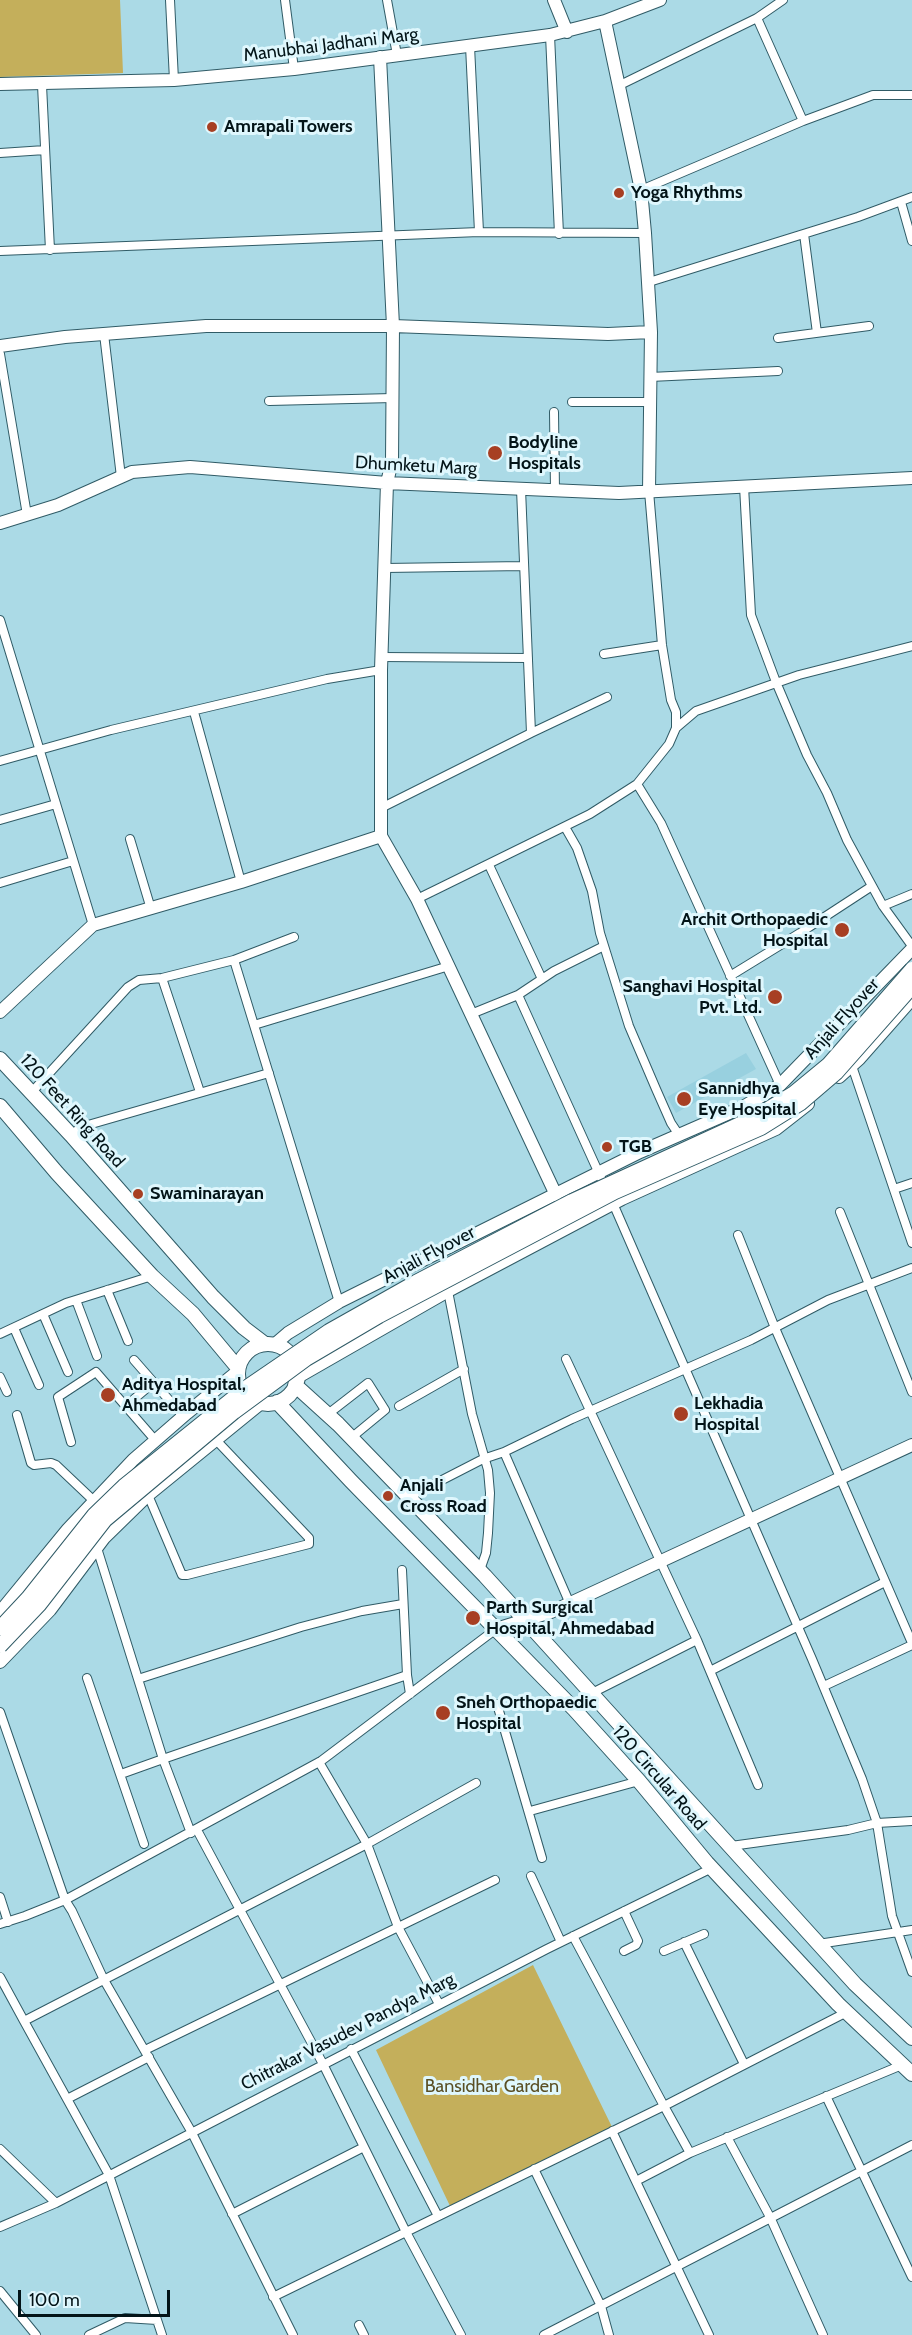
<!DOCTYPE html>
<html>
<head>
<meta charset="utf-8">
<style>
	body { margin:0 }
	#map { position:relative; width:912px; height:2335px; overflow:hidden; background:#abdae6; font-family:Cabin,sans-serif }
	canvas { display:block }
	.scale { position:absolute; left:18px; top:2290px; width:152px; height:27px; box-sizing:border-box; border:3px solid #031418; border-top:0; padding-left:8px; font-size:18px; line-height:21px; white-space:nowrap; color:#031418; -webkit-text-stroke:4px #dff7fd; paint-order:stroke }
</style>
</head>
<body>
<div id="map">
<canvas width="912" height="2335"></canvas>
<div class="scale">100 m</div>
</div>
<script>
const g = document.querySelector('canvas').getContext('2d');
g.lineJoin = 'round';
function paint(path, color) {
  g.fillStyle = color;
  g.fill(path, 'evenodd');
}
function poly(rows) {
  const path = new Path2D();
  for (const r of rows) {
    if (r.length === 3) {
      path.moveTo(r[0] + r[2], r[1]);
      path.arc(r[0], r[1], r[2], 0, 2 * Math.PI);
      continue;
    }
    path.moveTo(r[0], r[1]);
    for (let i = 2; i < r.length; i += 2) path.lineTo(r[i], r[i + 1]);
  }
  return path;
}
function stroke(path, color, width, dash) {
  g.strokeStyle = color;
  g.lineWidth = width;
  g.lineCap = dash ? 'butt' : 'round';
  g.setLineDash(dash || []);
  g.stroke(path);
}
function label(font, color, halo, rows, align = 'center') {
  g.font = font + ' Cabin,sans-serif';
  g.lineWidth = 6;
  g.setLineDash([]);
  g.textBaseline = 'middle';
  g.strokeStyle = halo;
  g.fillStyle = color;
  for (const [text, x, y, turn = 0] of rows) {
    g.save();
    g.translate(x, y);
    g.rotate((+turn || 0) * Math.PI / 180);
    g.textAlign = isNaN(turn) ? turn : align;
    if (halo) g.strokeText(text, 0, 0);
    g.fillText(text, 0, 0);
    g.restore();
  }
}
paint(poly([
	[746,1053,756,1069,676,1113,667,1097]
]), '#98d0df');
paint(poly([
	[0,0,120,0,123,73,0,77],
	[533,1965,612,2127,450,2206,376,2050]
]), '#c4af5b');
const street = poly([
	[170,0,174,80],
	[285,0,294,69],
	[387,0,397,55],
	[550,35,559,234],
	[470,46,479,232],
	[42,85,50,250],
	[618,86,757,18,783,0],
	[803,121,873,95,912,95],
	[0,153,45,150],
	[641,190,803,121,757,18],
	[901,202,912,241],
	[804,234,817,333],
	[0,251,479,232,645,233],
	[649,282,858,217,912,197],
	[104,334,121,477],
	[778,338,869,326],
	[0,354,27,515],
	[650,377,778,371],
	[269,401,393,398],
	[572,402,650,402],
	[554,412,555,491],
	[744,486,751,615,776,682,807,755,827,793,847,840,883,906,912,946],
	[649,491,662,645,671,700,676,712,676,728],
	[385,568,524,566],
	[0,620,93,925],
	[604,654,662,645],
	[381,657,528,658],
	[194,712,241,882],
	[531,733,607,697],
	[0,761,111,730,327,679,381,670],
	[637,784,669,744,676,728,696,711,799,675,912,646],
	[381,808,531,733,521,489],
	[0,820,56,804],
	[565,827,577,848,592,891,600,933,629,1026,656,1089,671,1123,679,1135],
	[130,839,151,909],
	[489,865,542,979],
	[0,883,73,861],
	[417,899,590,814,637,784,661,823,780,1085],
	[883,906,912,894],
	[234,960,339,1302],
	[730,976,800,933,872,886],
	[518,995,554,971,604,946],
	[471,1014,518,995,606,1189],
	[254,1025,449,966],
	[852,1066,912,1243],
	[200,1092,162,978,234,960,294,937],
	[31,1093,128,987,139,980,162,978],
	[71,1135,81,1127,269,1073],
	[894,1189,912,1183],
	[612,1201,812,1659,862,1779,877,1823,892,1916,912,1972],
	[840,1212,912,1392],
	[738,1235,775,1328,912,1643],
	[107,1290,128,1341],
	[448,1291,472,1414,488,1470,490,1493,488,1533,486,1553,480,1570],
	[76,1300,97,1356],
	[43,1314,68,1372],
	[14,1328,39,1385],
	[0,1334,66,1303,152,1276],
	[566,1359,697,1640,758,1785],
	[134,1360,183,1416],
	[0,1377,7,1392],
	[134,1399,153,1383],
	[399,1406,464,1369],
	[328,1414,368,1383,385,1410,351,1438],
	[17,1415,31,1463,34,1465,51,1463,56,1465,94,1501],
	[71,1442,58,1397,96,1372,155,1440],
	[504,1452,570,1604],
	[148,1495,182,1575,187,1575,309,1544,309,1538,216,1440],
	[409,1497,483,1459,504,1452,572,1419,751,1340,828,1300,912,1268],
	[97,1548,138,1679,301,1627,362,1611,403,1604],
	[402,1570,407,1675],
	[710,1671,885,1582],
	[87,1678,144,1844],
	[824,1686,912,1645],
	[592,1693,697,1640],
	[497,1704,542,1858],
	[0,1712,65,1900,72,1911,104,1980,191,2131,293,2335],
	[319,1762,367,1844,398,1927,439,2004],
	[121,1774,163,1759,138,1679],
	[530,1811,639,1781],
	[197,1830,323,2064,406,2232,461,2335],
	[191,1833,163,1759,407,1675,410,1694],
	[731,1846,848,1830,877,1823,912,1821],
	[531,1876,561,1942],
	[0,1897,8,1922],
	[624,1911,638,1941,636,1945,624,1951],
	[0,1924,25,1916,65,1900,321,1761,496,1629],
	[573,1936,664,2106,847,2012],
	[684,1942,744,2064],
	[818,1944,912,1930],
	[664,1951,704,1934],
	[0,1977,24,2021],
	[351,2049,438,2216],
	[145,2050,495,1880],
	[826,2096,912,2277],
	[67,2099,149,2057],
	[612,2131,709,2335],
	[727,2137,770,2217,823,2335],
	[0,2149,56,2203],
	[534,2169,601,2306,609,2335],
	[636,2181,690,2153],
	[232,2214,364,2147],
	[0,2227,56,2203,547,1949,712,1868],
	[0,2291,36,2335],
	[273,2297,664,2106,690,2153,902,2065],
	[359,2325,364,2335],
	[89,2335,125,2318,157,2320],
	[162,2335,109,2175,24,2021,367,1844,476,1783],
	[544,2335,912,2145]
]);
const secondary = poly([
	[554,0,567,32],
	[605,21,641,190,645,233,651,332,649,491],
	[380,57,393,326,392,461,387,483,381,670,381,836],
	[0,84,174,80,294,69,550,35,605,21,660,0],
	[0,346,65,337,206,326,393,326,608,334,651,332],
	[0,523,58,505,132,472,190,467,387,483,619,493,912,478],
	[0,1012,93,925,241,882,381,836,417,899,556,1195],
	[839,1077,859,1059,912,999],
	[274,1345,288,1333,339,1302,640,1152,743,1107,780,1085,912,949],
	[298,1377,448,1291,622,1199,776,1129,808,1104],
	[0,1612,68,1529,133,1460,187,1413,237,1372],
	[496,1629,551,1612,912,1445],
	[0,1662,50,1610,104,1538,148,1495,261,1403]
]);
const primary = poly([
	[0,1059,71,1135,213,1297,244,1328,265,1344],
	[0,1106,57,1173,152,1276,193,1314,238,1368],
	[268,1374,30],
	[295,1385,338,1424,485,1576,855,1984,912,2038],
	[277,1402,351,1481,574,1709,639,1781,707,1863,838,2004,912,2074]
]);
stroke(street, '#305b66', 10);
stroke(secondary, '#305b66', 14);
stroke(primary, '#305b66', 16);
stroke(street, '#fff', 8);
stroke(secondary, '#fff', 12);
stroke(primary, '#fff', 14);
const primaryBridge = poly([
	[0,1628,28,1598,94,1515,124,1486,247,1387,329,1331,416,1282,572,1201,755,1117,794,1093,828,1065,912,969],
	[0,1646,39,1605,105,1520,234,1412,306,1359,379,1316,615,1192,761,1128,801,1103,836,1073,912,987]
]);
stroke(primaryBridge, '#305b66', 16, []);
stroke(primaryBridge, '#fff', 14);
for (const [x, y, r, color] of [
	[212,127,6,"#a73f23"],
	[619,193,6,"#a73f23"],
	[495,453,8,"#a73f23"],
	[842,930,8,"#a73f23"],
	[775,997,8,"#a73f23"],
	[684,1099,8,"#a73f23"],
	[607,1147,6,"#a73f23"],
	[138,1194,6,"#a73f23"],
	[108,1395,8,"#a73f23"],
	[681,1414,8,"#a73f23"],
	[388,1496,6,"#a73f23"],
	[473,1618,8,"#a73f23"],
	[443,1713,8,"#a73f23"]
]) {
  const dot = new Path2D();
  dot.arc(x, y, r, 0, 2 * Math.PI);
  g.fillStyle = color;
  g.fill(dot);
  stroke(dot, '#dff7fd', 2);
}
label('18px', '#031418', '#dff7fd', [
	["Manubhai Jadhani Marg",331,45,-7],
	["Dhumketu Marg",416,466,3],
	["Anjali Flyover",842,1019,-48],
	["120 Feet Ring Road",72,1111,48],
	["Anjali Flyover",429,1255,-28],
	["120 Circular Road",659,1778,49],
	["Chitrakar Vasudev Pandya Marg",348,2032,-27]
]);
label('bold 18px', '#031418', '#dff7fd', [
	["Amrapali Towers",224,127],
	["Yoga Rhythms",631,193],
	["Bodyline",508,443],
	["Hospitals",508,464],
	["Archit Orthopaedic",828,920,"right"],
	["Hospital",828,941,"right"],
	["Sanghavi Hospital",762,987,"right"],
	["Pvt. Ltd.",762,1008,"right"],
	["Sannidhya",698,1089],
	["Eye Hospital",698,1110],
	["TGB",619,1147],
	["Swaminarayan",150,1194],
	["Aditya Hospital,",122,1385],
	["Ahmedabad",122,1406],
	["Lekhadia",694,1404],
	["Hospital",694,1425],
	["Anjali",400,1486],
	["Cross Road",400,1507],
	["Parth Surgical",486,1608],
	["Hospital, Ahmedabad",486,1629],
	["Sneh Orthopaedic",456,1703],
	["Hospital",456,1724]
], 'left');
label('18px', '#5a4f24', '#dff7fd', [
	["Bansidhar Garden",492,2087]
]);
</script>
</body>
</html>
